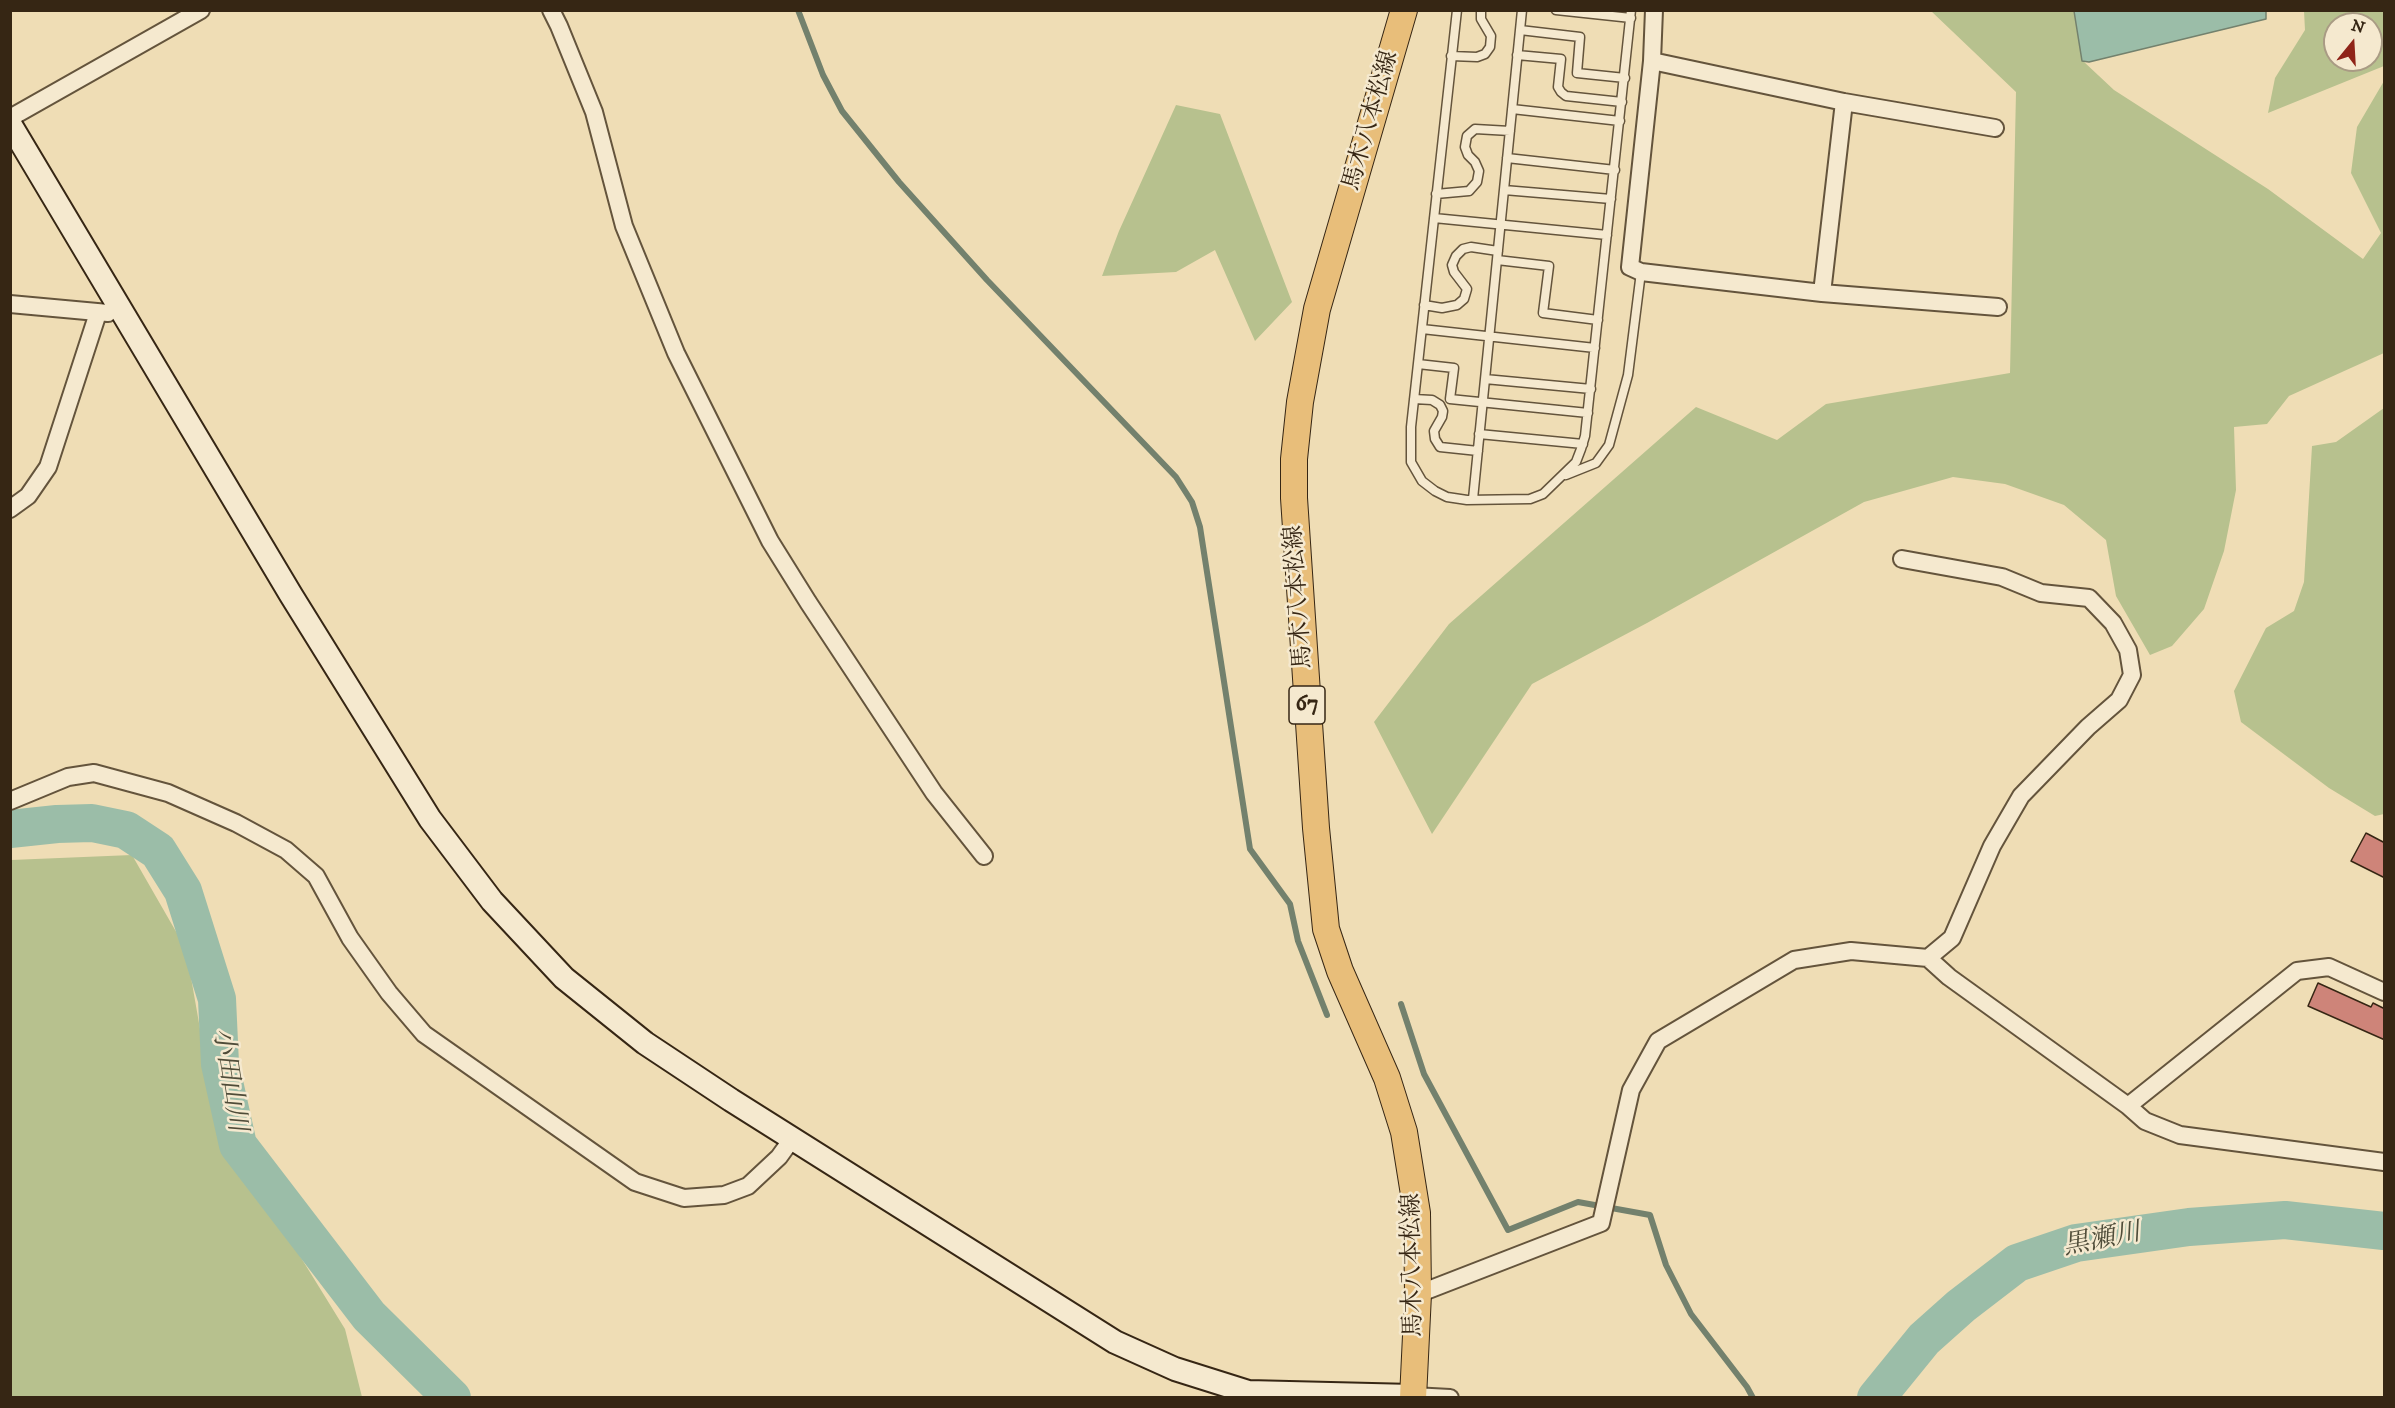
<!DOCTYPE html>
<html>
<head>
<meta charset="utf-8">
<style>
	body { margin:0 }
	#map { position:relative; width:2395px; height:1408px; overflow:hidden; background:#efddb5; font-family:"IM FELL DW Pica",serif }
	canvas { display:block }
	.frame { position:absolute; inset:0; border:12px solid #362614; pointer-events:none }
	.north { position:absolute; left:2323px; top:12px; width:60px; height:60px; box-sizing:border-box; background:#f5e9cf; border:2px solid #a99b84; border-radius:50%; rotate:18deg; font-size:16px; font-weight:700; line-height:24px; text-align:center; color:#362614 }
	.north::after { content:''; display:block; margin:auto; width:21px; height:27px; background:#8f2418; clip-path:polygon(50% 0,100% 100%,50% 72%,0 100%) }
</style>
</head>
<body>
<div id="map">
<canvas width="2395" height="1408"></canvas>
<div class="frame"></div>
<div class="north">N</div>
</div>
<script>
const g = document.querySelector('canvas').getContext('2d');
g.lineJoin = 'round';
function paint(path, color) {
  g.fillStyle = color;
  g.fill(path, 'evenodd');
}
function poly(rows) {
  const path = new Path2D();
  for (const r of rows) {
    path.moveTo(r[0], r[1]);
    for (let i = 2; i < r.length; i += 2) path.lineTo(r[i], r[i + 1]);
  }
  return path;
}
function stroke(path, color, width, dash) {
  g.strokeStyle = color;
  g.lineWidth = width;
  g.lineCap = dash ? 'butt' : 'round';
  g.setLineDash(dash || []);
  g.stroke(path);
}
function label(font, color, halo, rows, align = 'center') {
  g.font = font + ' "IM FELL DW Pica","Noto Serif JP",serif';
  g.lineWidth = 5;
  g.setLineDash([]);
  g.textBaseline = 'middle';
  g.strokeStyle = halo;
  g.fillStyle = color;
  for (const [text, x, y, turn = 0] of rows) {
    g.save();
    g.translate(x, y);
    g.rotate((+turn || 0) * Math.PI / 180);
    g.textAlign = isNaN(turn) ? turn : align;
    if (halo) g.strokeText(text, 0, 0);
    g.fillText(text, 0, 0);
    g.restore();
  }
}
paint(poly([
	[1931,11,2074,11,2083,61,2114,90,2268,189,2363,259,2381,233,2351,173,2357,127,2384,81,2384,353,2289,396,2267,424,2234,427,2236,490,2224,551,2204,609,2172,646,2150,655,2116,596,2106,540,2064,505,2005,484,1953,477,1864,502,1647,623,1532,684,1432,834,1374,722,1449,624,1696,407,1777,440,1826,404,2010,373,2016,92],
	[2304,11,2384,11,2384,66,2268,113,2275,78,2305,30],
	[2335,24,2371,24,2371,60,2335,60],
	[1176,105,1220,114,1292,302,1255,341,1215,250,1176,272,1102,276,1119,231],
	[2384,408,2384,814,2375,816,2329,788,2241,722,2234,691,2266,628,2294,611,2304,582,2312,446,2336,442],
	[132,855,186,949,216,1120,345,1329,362,1397,11,1397,11,860]
]), '#b7c18e');
const water = poly([
	[2266,10,2266,19,2089,62,2082,61,2074,11,2266,10]
]);
paint(water, '#9bbda8');
stroke(water, '#73816d', 1.5);
stroke(poly([
	[798,10,823,75,842,111,899,182,987,280,1176,477,1192,502,1200,527,1250,849,1290,904,1298,941,1327,1015],
	[1401,1004,1424,1074,1508,1230,1578,1202,1650,1215,1666,1265,1691,1314,1747,1387,1753,1398]
]), '#73816d', 6);
stroke(poly([
	[10,829,57,824,92,823,126,830,158,851,183,891,217,999,220,1064,238,1145,369,1316,452,1398],
	[1876,1398,1924,1339,1961,1306,2017,1263,2076,1243,2189,1227,2285,1220,2384,1231]
]), '#9bbda8', 38);
const building = poly([
	[2366,833,2385,843,2385,878,2351,861,2366,833],
	[2318,983,2371,1007,2373,1003,2385,1009,2385,1040,2308,1006,2318,983]
]);
paint(building, '#ce8479');
stroke(building, '#362614', 1.5);
const lane = poly([
	[1457,10,1411,427,1411,462,1422,481,1435,491,1447,497,1467,500,1530,499,1543,494,1576,462,1581,449,1585,436,1631,10],
	[1556,10,1631,18],
	[1520,30,1580,37,1577,73,1625,78],
	[1517,55,1561,59,1558,87,1561,92,1566,96,1622,102],
	[1451,56,1477,57,1485,54,1490,47,1491,36,1481,19,1481,10],
	[1512,109,1620,121],
	[1507,158,1615,170],
	[1504,190,1611,199],
	[1436,194,1469,191,1477,182,1479,171,1475,162,1468,155,1465,147,1467,136,1475,129,1510,131],
	[1434,218,1607,235],
	[1497,260,1549,266,1543,313,1598,320],
	[1424,305,1442,308,1457,305,1464,299,1467,289,1454,272,1452,265,1456,256,1463,249,1471,247,1498,251],
	[1422,329,1595,348],
	[1418,364,1454,368,1450,399,1588,413],
	[1485,379,1591,389],
	[1414,399,1432,400,1440,405,1443,411,1442,417,1434,431,1435,439,1440,447,1478,451],
	[1479,434,1583,444],
	[1566,475,1596,463,1609,445,1628,375,1641,272],
	[1473,499,1522,10]
]);
const street = poly([
	[551,10,559,26,594,112,624,226,676,353,770,541,808,602,934,793,984,856],
	[1654,10,1652,61,1630,267,1641,272,1822,293,1998,307],
	[1652,61,1844,102,1995,128],
	[10,118,201,10],
	[1822,293,1844,102],
	[10,304,108,313],
	[10,509,28,496,48,467,98,313],
	[1902,559,2002,577,2041,593,2089,598,2113,623,2128,650,2132,675,2119,700,2088,727,2021,796,1992,846,1952,938,1928,958],
	[10,801,68,777,94,773,168,793,236,823,286,850,316,876,350,938,389,993,424,1034,635,1182,684,1198,724,1195,748,1186,779,1157,792,1139],
	[2128,1106,2297,971,2329,967,2384,992],
	[1418,1294,1601,1223,1631,1090,1658,1041,1794,960,1851,951,1928,958,1949,977,2128,1106,2145,1121,2180,1135,2384,1162],
	[1413,1396,1450,1398]
]);
const secondary = poly([
	[10,124,291,595,430,819,492,901,564,978,645,1043,731,1100,1115,1342,1175,1369,1248,1392,1413,1396]
]);
const primary = poly([
	[1404,10,1317,309,1300,402,1294,459,1294,498,1316,828,1326,929,1340,971,1387,1078,1404,1132,1417,1213,1418,1294,1413,1398]
]);
stroke(lane, '#64543c', 11);
stroke(street, '#64543c', 20);
stroke(secondary, '#362614', 26);
stroke(primary, '#362614', 28);
stroke(lane, '#f5e9cf', 8);
stroke(street, '#f5e9cf', 16);
stroke(secondary, '#f5e9cf', 22);
stroke(primary, '#e8be7a', 26);
for (const [x, y, w] of [
	[1307,705,36]
]) {
  const box = new Path2D();
  box.roundRect(x - w / 2, y - 19, w, 38, 4.5);
  g.fillStyle = '#f5e9cf';
  g.fill(box);
  stroke(box, '#362614', 1.5);
}
label('bold 22px', '#362614', null, [
	["67",1307,705]
]);
label('24px', '#362614', '#f5e9cf', [
	["馬木八本松線",1372,121,-74],
	["馬木八本松線",1300,597,-94],
	["馬木八本松線",1414,1265,-91]
]);
label('italic 26px', '#4f4c39', '#f5e9cf', [
	["小田山川",228,1080,81],
	["黒瀬川",2102,1241,-11]
]);
</script>
</body>
</html>
